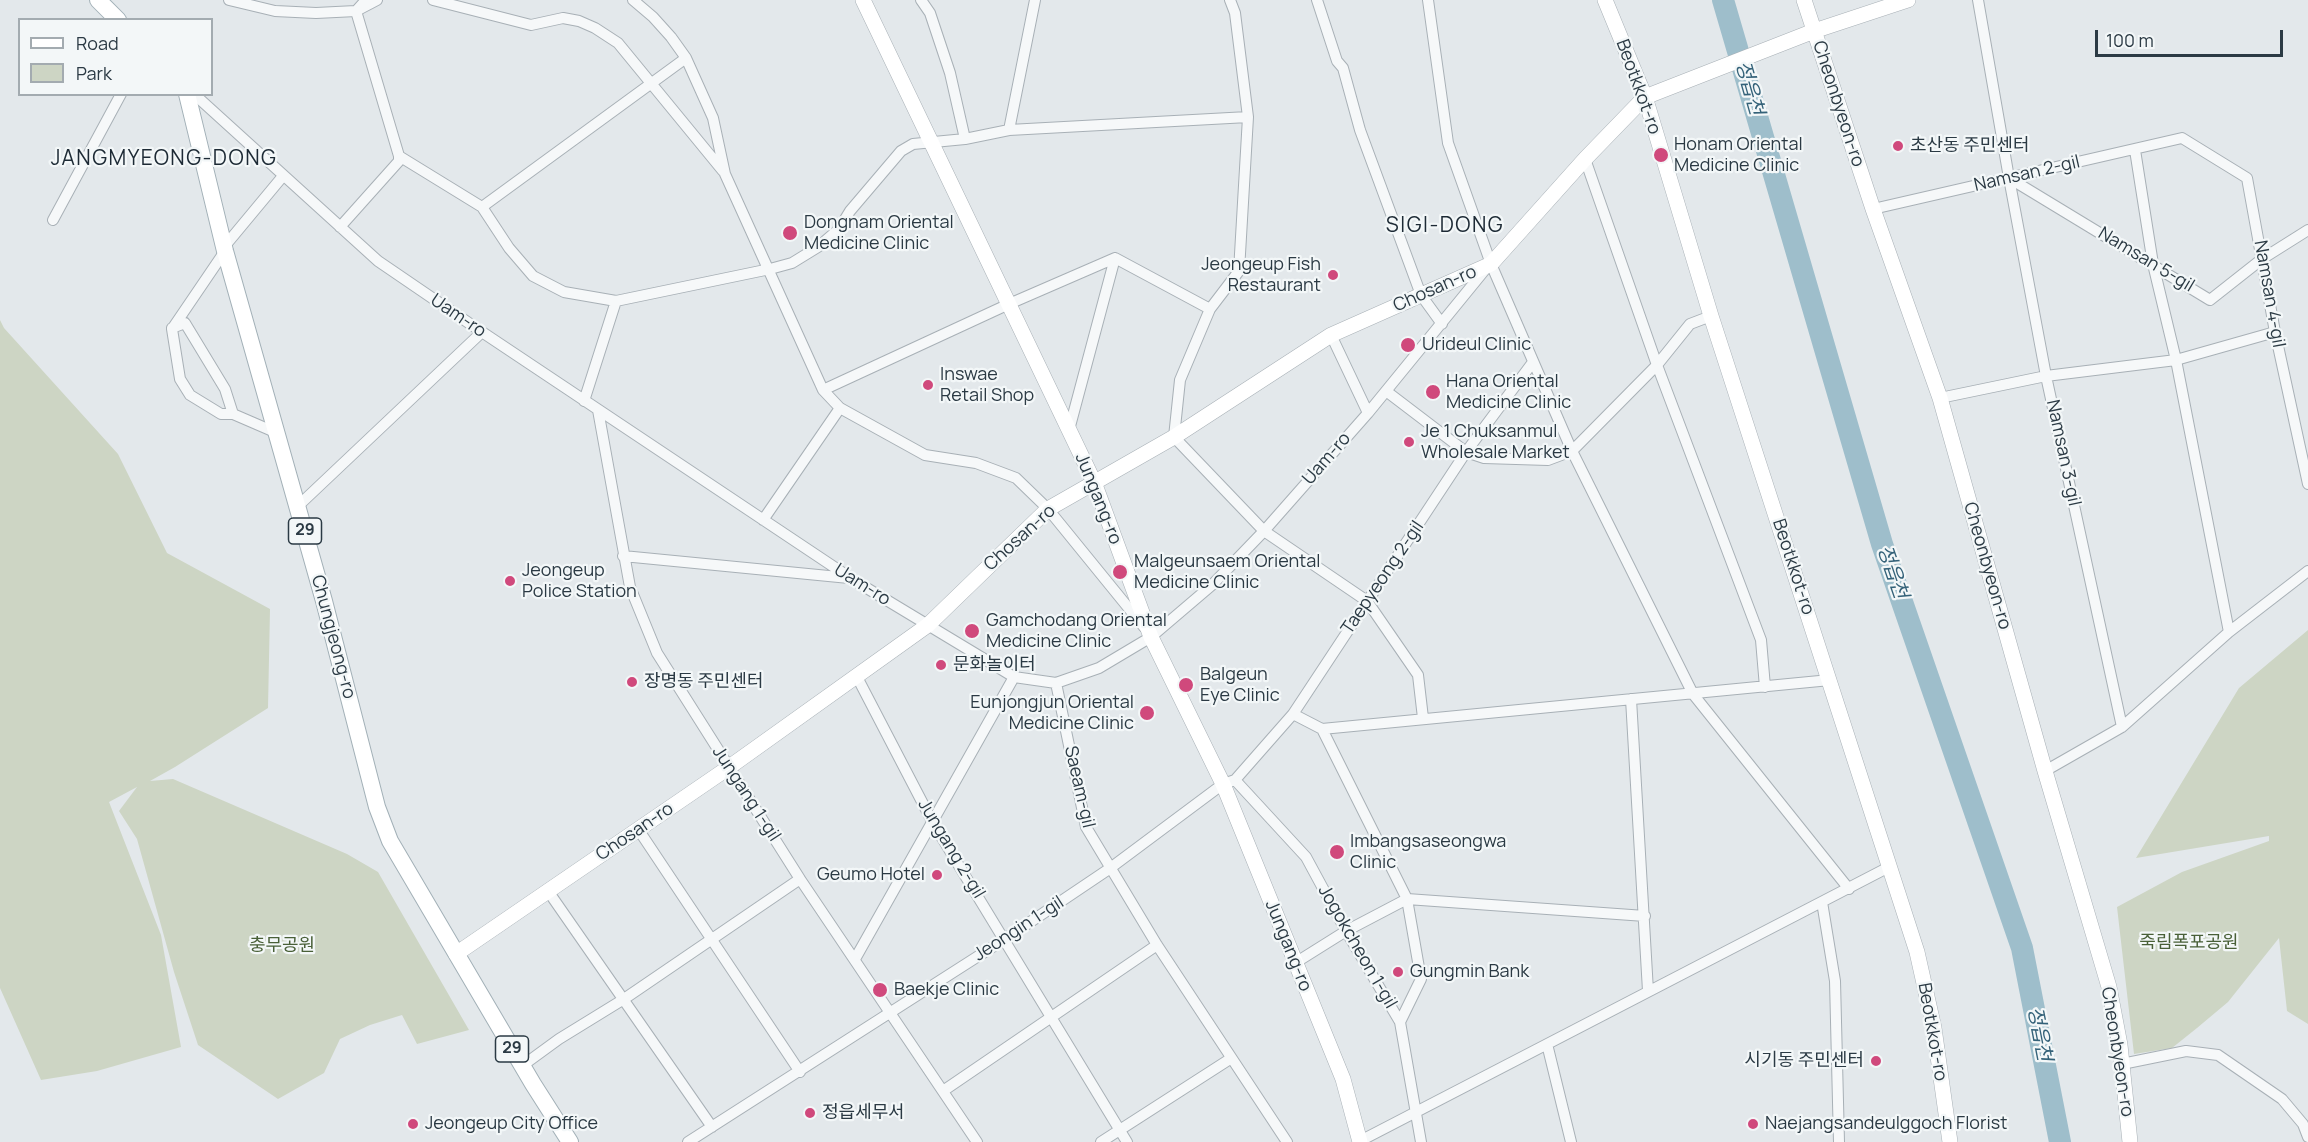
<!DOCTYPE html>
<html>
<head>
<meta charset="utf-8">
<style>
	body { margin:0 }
	#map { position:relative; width:2308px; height:1142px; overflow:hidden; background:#e3e8eb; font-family:Manrope,sans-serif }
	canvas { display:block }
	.legend { position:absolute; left:18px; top:18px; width:195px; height:78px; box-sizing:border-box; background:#f3f7f8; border:2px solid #a3abb0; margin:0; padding:8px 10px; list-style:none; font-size:18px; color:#2b3a44 }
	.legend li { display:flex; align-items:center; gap:12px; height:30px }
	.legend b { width:30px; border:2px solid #a3abb0 }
	.scale { position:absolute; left:2095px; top:30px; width:188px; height:27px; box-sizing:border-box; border:3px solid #2b3a44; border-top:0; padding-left:8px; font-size:18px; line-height:21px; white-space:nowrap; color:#2b3a44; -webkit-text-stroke:4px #f3f7f8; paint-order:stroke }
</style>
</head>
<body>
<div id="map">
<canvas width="2308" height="1142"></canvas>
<ul class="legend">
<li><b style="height:8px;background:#fff"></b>Road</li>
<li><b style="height:16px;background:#cdd5c4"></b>Park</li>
</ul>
<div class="scale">100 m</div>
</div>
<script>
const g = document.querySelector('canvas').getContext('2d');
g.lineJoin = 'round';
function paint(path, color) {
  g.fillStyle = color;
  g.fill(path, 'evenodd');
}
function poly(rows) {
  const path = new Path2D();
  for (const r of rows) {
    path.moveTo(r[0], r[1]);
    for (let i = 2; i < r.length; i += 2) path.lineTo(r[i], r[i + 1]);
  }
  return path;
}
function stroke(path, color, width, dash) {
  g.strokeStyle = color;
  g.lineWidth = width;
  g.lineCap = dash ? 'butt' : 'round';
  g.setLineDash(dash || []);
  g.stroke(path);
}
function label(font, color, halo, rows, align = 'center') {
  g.font = font + ' Manrope,"Noto Sans KR",sans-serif';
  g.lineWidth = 4.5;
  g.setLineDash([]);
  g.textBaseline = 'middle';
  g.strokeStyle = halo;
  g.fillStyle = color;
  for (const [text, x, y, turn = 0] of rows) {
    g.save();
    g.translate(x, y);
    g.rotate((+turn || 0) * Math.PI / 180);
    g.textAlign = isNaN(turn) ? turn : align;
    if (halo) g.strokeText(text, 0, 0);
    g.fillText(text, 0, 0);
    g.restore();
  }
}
paint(poly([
	[0,320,4,328,118,454,167,553,270,609,268,708,175,767,150,781,173,779,347,854,378,872,469,1030,417,1044,402,1015,370,1025,340,1039,324,1073,278,1099,198,1045,174,972,137,839,119,811,137,787,109,802,161,935,181,1047,97,1071,41,1080,0,988],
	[2308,630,2308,1024,2287,1011,2279,938,2228,1002,2197,1028,2172,1048,2134,1054,2117,907,2182,872,2269,841,2269,836,2136,858,2239,688]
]), '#cdd5c4');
stroke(poly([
	[1723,0,1882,544,2022,948,2060,1142]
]), '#9ebecb', 22);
const street = poly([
	[229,0,275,11,316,13,356,11,377,0],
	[433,0,531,25,563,18,579,21,595,28,618,43,723,171],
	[633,0,653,17,671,37,686,58,713,118,725,174,823,390,840,408,925,455,976,463,1016,478,1048,509,1144,627],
	[921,0,930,13,950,73,965,139],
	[1230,0,1235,13,1248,117,1239,271,1210,309,1180,380,1174,437,1264,531,1367,601,1418,675,1423,718],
	[1317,0,1337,61,1343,68,1360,130,1421,295,1442,324],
	[1428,0,1448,143,1491,264,1572,451,1693,694,1849,889],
	[1978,0,2009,178,2046,376,2122,727],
	[194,94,378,261,482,332,855,581,1014,677,1056,683,1099,668,1151,637,1212,585,1264,531,1368,413,1488,266],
	[1009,130,1035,0],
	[2135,150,2153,264,2176,360,2229,632],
	[399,156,482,207,509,248,533,276,564,292,616,301,770,269,792,263,818,247,839,229,850,211,901,151,913,144,965,139,1009,130,1248,117],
	[1585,159,1657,365,1761,640,1765,687],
	[2009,178,2210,300,2262,259,2308,230],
	[482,207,686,58],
	[1873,209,2182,138,2247,178,2275,332,2308,484],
	[53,220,121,94],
	[340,227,399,161,399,156,356,11,366,0],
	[224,247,283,176],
	[225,251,172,329,180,379,190,395,221,414,233,414,277,433],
	[172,328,185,323,225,389,233,414],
	[1331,335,1368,413],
	[823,390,1009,304,1115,258,1210,309],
	[1386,391,1466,452,1484,458,1548,460,1572,451,1657,365,1690,324,1711,316],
	[1940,398,2046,376,2176,360,2275,332],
	[584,401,616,301],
	[598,410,630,587,657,653,800,879,977,1142],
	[1069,430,1115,258],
	[298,506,482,332],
	[763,520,840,408],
	[623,556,849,578],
	[856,675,933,823,1127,1142],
	[1056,683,1086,827,1157,945,1287,1142],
	[1631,699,1648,991],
	[1293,714,1322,729,1830,680],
	[1322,729,1407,899,1421,979,1400,1022],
	[2045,771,2122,727,2229,632,2308,571],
	[1235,780,1306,857,1346,931,1400,1022,1421,1142],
	[638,829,800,1072],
	[548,891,712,1127],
	[1822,902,1835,981,1839,1142],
	[855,959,1014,677],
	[1295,963,1346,931,1407,899,1645,916],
	[1547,1044,1571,1142],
	[2122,1064,2186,1051,2218,1055,2282,1099,2303,1124,2308,1137],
	[522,1066,559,1039,624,999,800,879],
	[943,1091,1157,945],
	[1360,1141,1889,867],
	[688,1142,1005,939,1109,869,1223,784,1235,780,1293,714,1466,452,1533,362],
	[1101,1142,1230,1059]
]);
const secondary = poly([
	[863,0,1094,482,1151,637,1223,784,1343,1079,1360,1142],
	[1605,0,1645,97,1711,316,1917,952,1934,1028,1950,1142],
	[1804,0,1873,209,1940,398,2045,771,2109,987,2120,1045,2130,1142],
	[456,954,728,768,928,625,1048,509,1174,437,1331,335,1491,264,1585,159,1645,97,1814,31,1908,0]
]);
const primary = poly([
	[98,0,118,20],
	[187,94,225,251,324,601,377,807,390,841,533,1084,570,1142]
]);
stroke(street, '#a8b0b6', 12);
stroke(secondary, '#a8b0b6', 16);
stroke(primary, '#a2b0b7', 18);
stroke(street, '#f6f8f9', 10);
stroke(secondary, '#fff', 15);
stroke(primary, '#fff', 16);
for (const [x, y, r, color] of [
	[1898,146,6,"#d0497c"],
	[1661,155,8,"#d0497c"],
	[790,233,8,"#d0497c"],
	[1333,275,6,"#d0497c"],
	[1408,345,8,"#d0497c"],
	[928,385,6,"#d0497c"],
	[1433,392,8,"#d0497c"],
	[1409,442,6,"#d0497c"],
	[1120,572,8,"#d0497c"],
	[510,581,6,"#d0497c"],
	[972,631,8,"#d0497c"],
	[941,665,6,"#d0497c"],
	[632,682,6,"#d0497c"],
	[1186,685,8,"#d0497c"],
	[1147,713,8,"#d0497c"],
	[1337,852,8,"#d0497c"],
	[937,875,6,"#d0497c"],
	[1398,972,6,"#d0497c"],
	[880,990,8,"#d0497c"],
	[1876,1061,6,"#d0497c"],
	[810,1113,6,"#d0497c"],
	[413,1124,6,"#d0497c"],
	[1753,1124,6,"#d0497c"]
]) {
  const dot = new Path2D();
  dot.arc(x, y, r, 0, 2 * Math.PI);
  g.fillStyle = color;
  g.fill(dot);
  stroke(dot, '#f3f7f8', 2);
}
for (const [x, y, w] of [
	[305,531,33],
	[512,1049,33]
]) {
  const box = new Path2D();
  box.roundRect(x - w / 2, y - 13, w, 26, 4.5);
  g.fillStyle = '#f3f7f8';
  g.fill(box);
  stroke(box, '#2b3a44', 1.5);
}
label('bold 16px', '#2b3a44', null, [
	["29",305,531],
	["29",512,1049]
]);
label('18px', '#2b3a44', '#f3f7f8', [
	["Beotkkot-ro",1638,87,70],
	["Cheonbyeon-ro",1838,104,72],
	["Namsan 2-gil",2027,174,-13],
	["Namsan 5-gil",2146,260,31],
	["Chosan-ro",1435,289,-24],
	["Namsan 4-gil",2269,294,80],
	["Uam-ro",458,316,34],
	["Namsan 3-gil",2063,453,78],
	["Uam-ro",1327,459,-49],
	["Jungang-ro",1098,499,68],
	["Chosan-ro",1020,538,-42],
	["Cheonbyeon-ro",1987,566,74],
	["Beotkkot-ro",1793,567,72],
	["Taepyeong 2-gil",1383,578,-56],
	["Uam-ro",862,585,32],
	["Chungjeong-ro",333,637,75],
	["Saeam-gil",1079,787,77],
	["Jungang 1-gil",746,794,57],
	["Chosan-ro",635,832,-34],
	["Jungang 2-gil",951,849,59],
	["Jeongin 1-gil",1019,929,-33],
	["Jungang-ro",1288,946,68],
	["Jogokcheon 1-gil",1357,947,60],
	["Beotkkot-ro",1932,1032,80],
	["Cheonbyeon-ro",2117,1052,81]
]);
label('18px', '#2b3a44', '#f3f7f8', [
	["Honam Oriental",1674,145],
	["Medicine Clinic",1674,166],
	["초산동 주민센터",1910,146],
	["Dongnam Oriental",804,223],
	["Medicine Clinic",804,244],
	["Jeongeup Fish",1321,265,"right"],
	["Restaurant",1321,286,"right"],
	["Urideul Clinic",1422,345],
	["Inswae",940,375],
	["Retail Shop",940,396],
	["Hana Oriental",1446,382],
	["Medicine Clinic",1446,403],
	["Je 1 Chuksanmul",1421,432],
	["Wholesale Market",1421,453],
	["Malgeunsaem Oriental",1134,562],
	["Medicine Clinic",1134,583],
	["Jeongeup",522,571],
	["Police Station",522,592],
	["Gamchodang Oriental",986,621],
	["Medicine Clinic",986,642],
	["문화놀이터",953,665],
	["Balgeun",1200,675],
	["Eye Clinic",1200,696],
	["장명동 주민센터",644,682],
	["Eunjongjun Oriental",1134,703,"right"],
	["Medicine Clinic",1134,724,"right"],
	["Imbangsaseongwa",1350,842],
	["Clinic",1350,863],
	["Geumo Hotel",925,875,"right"],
	["Gungmin Bank",1410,972],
	["Baekje Clinic",894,990],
	["시기동 주민센터",1864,1061,"right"],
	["정읍세무서",822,1113],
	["Jeongeup City Office",425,1124],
	["Naejangsandeulggoch Florist",1765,1124]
], 'left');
label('18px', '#496038', '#f3f7f8', [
	["죽림폭포공원",2189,943],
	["충무공원",282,946]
]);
label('italic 20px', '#346279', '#f3f7f8', [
	["정읍천",1749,88,74],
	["정읍천",1892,572,71],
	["정읍천",2039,1034,79]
]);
g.letterSpacing = '1.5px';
label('21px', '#1d2a35', '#f3f7f8', [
	["JANGMYEONG-DONG",164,159],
	["SIGI-DONG",1445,226]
]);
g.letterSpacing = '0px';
</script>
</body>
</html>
